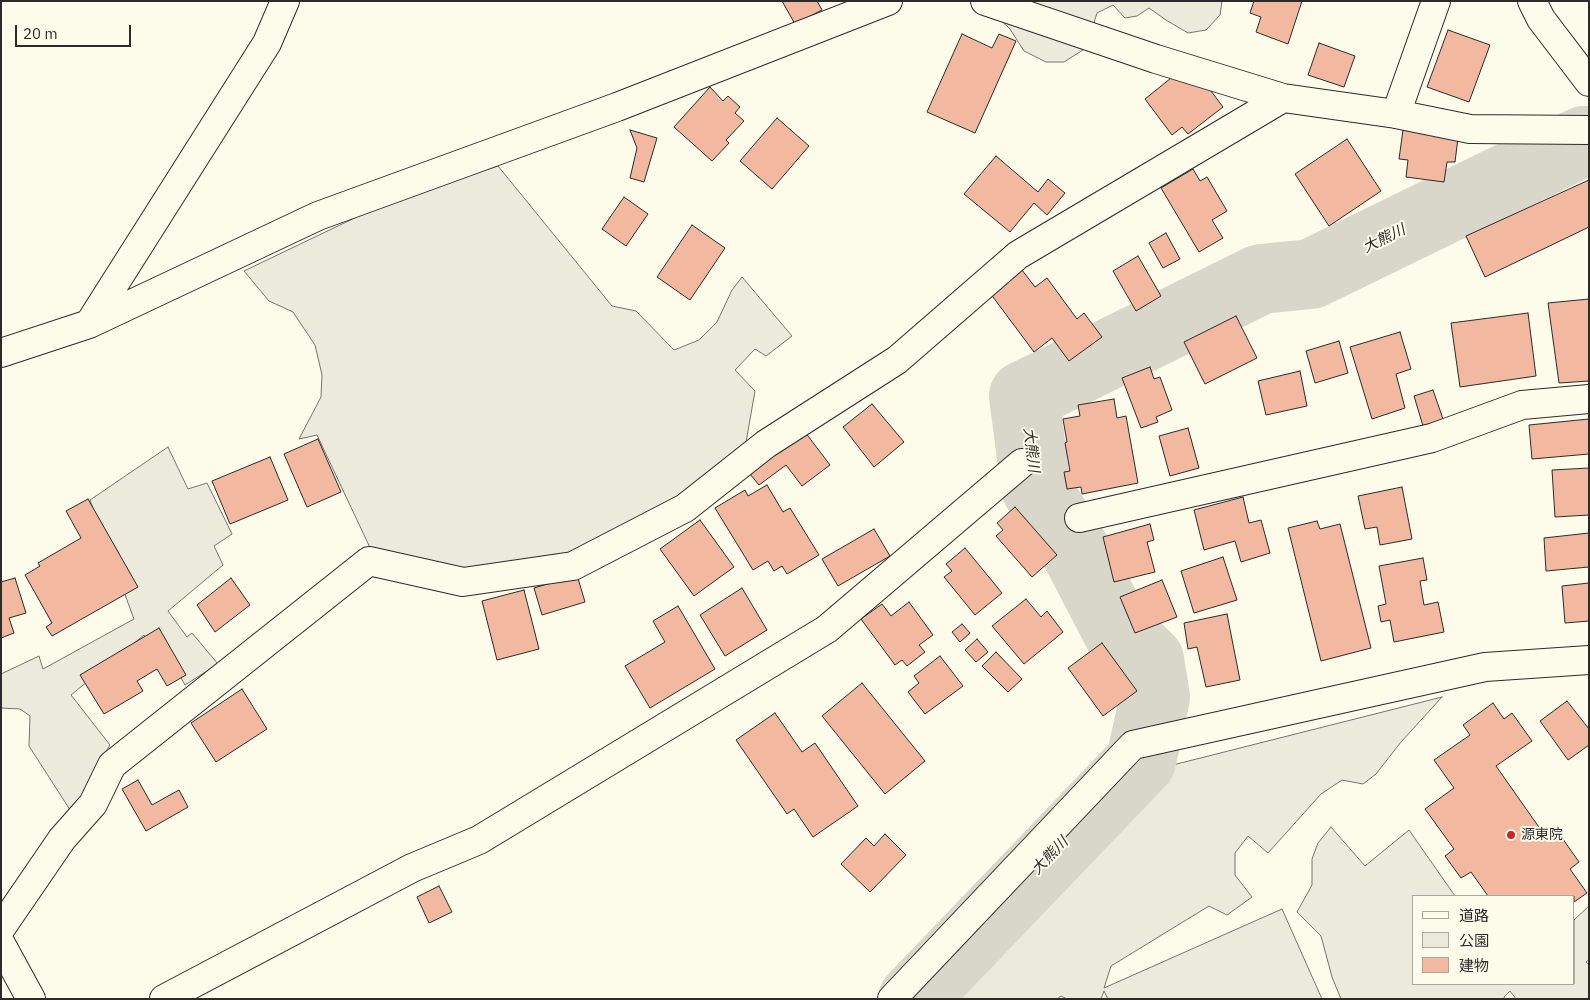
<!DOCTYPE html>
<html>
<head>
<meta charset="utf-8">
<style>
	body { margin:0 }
	#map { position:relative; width:1590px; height:1000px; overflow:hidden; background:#fdfbea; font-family:"IBM Plex Sans","Noto Sans JP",sans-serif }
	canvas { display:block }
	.frame { position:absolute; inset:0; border:2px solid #2b2b2b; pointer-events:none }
	.legend { position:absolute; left:1412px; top:895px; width:162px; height:90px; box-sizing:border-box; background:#fdfbea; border:1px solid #a9a89e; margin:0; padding:6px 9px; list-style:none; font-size:15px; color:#2b2b2b }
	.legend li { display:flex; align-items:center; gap:10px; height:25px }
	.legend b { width:25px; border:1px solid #a9a89e }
	.scale { position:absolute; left:15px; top:25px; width:116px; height:22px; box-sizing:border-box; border:2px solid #2b2b2b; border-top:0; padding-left:6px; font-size:15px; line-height:18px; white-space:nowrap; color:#2b2b2b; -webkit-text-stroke:4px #fdfbea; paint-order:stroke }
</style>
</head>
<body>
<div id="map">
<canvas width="1590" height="1000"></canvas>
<div class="frame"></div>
<ul class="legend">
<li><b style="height:6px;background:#fdfbea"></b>道路</li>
<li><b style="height:14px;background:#ecebdb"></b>公園</li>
<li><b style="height:14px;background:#f2b8a0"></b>建物</li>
</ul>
<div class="scale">20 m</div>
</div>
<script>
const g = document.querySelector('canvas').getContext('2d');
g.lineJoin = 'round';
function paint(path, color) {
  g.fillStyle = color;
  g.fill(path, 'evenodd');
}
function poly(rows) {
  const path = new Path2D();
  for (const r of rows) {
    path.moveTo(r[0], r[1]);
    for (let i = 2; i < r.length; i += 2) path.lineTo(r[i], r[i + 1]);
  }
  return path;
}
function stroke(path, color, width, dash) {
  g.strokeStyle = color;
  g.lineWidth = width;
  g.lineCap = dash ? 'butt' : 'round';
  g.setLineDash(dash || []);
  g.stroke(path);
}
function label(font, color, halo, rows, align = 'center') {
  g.font = font + ' "IBM Plex Sans","Noto Sans JP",sans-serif';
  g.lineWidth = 4;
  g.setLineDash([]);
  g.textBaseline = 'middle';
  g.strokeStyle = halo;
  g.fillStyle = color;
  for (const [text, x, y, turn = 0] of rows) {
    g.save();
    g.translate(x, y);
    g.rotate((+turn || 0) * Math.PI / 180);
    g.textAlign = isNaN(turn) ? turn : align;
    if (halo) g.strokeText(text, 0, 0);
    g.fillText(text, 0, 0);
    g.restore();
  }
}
const green = poly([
	[993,1,1222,1,1220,15,1206,30,1188,33,1166,20,1149,8,1137,16,1125,18,1113,5,1097,13,1086,48,1064,62,1046,62,1024,51,1010,29,990,10,993,1],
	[498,166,612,306,636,311,674,350,699,340,717,322,732,290,742,277,792,336,766,356,755,349,735,370,755,391,742,465,700,484,580,557,450,570,373,554,317,435,299,439,321,397,322,375,315,345,293,312,269,301,244,271,388,202,498,166],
	[168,447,188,489,207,483,232,534,214,546,223,565,168,611,187,637,192,633,218,664,185,685,159,637,149,643,144,635,71,695,110,745,99,763,83,800,72,813,29,746,30,716,20,709,1,708,1,674,39,656,43,669,134,619,90,500,168,447],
	[1442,697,1401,742,1376,774,1363,784,1342,780,1321,794,1268,853,1248,836,1235,853,1235,875,1252,897,1227,915,1209,906,1111,966,1104,988,1282,909,1322,999,1108,999,1104,991,1101,999,1067,999,1061,996,1057,999,918,999,1153,770,1442,697],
	[1331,827,1365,866,1409,830,1455,896,1414,896,1414,984,1574,984,1574,920,1589,906,1589,960,1586,962,1589,965,1589,999,1516,999,1510,991,1504,997,1505,999,1341,999,1332,977,1321,936,1297,912,1312,885,1312,859,1318,843,1331,827]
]);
paint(green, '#ecebdb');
stroke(green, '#74746e', 1);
stroke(poly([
	[913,999,1141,761,1155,697,1149,660,1117,630,1079,557,1036,488,1024,396,1261,279,1311,274,1584,141,1589,143]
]), '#d8d7c9', 70);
const building = poly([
	[782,1,817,1,822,10,795,24,782,1],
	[1254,1,1302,1,1288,44,1256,32,1261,17,1250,13,1254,1],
	[1448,30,1490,45,1469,102,1427,87,1448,30],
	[962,34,992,48,999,34,1016,41,975,133,927,112,962,34],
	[1319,43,1355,56,1344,87,1308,75,1319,43],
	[1181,70,1199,75,1223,107,1188,134,1182,127,1172,135,1145,99,1181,70],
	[710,87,723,101,728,96,740,107,735,113,744,121,726,140,729,143,712,161,674,127,710,87],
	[777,118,809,146,772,189,740,161,777,118],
	[630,130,657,138,644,182,630,178,637,148,630,130],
	[1403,130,1458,138,1455,162,1447,162,1444,182,1406,177,1408,160,1399,159,1403,130],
	[1347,139,1381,191,1329,226,1295,174,1347,139],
	[996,156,1038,192,1048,179,1065,193,1047,215,1034,203,1010,232,964,194,996,156],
	[1193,169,1200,181,1207,177,1227,211,1212,220,1223,238,1199,252,1161,188,1193,169],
	[1589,180,1589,227,1485,277,1466,236,1589,180],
	[624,197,648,214,626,246,602,229,624,197],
	[692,225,725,248,690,300,657,277,692,225],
	[1166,233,1180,259,1163,268,1149,243,1166,233],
	[1138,256,1161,296,1136,311,1113,271,1138,256],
	[1022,270,1035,287,1047,278,1077,319,1084,313,1102,337,1069,361,1052,338,1034,352,990,293,1022,270],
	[1589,299,1589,381,1559,383,1548,303,1589,299],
	[1528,313,1536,376,1460,387,1451,323,1528,313],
	[1236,316,1257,358,1205,384,1184,342,1236,316],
	[1400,332,1411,369,1396,374,1405,408,1372,419,1350,347,1400,332],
	[1339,341,1348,373,1315,383,1306,351,1339,341],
	[1150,367,1154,379,1160,377,1172,410,1156,417,1158,422,1141,428,1122,378,1150,367],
	[1300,371,1307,406,1266,415,1258,381,1300,371],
	[1433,390,1443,419,1423,426,1414,396,1433,390],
	[1114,399,1117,418,1126,416,1138,483,1082,494,1081,487,1067,489,1064,472,1070,471,1065,443,1067,442,1063,419,1080,416,1078,405,1114,399],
	[872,404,904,442,874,467,843,427,872,404],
	[1589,419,1589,454,1532,459,1529,425,1589,419],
	[1188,428,1199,468,1170,476,1159,436,1188,428],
	[805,432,830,465,802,486,786,465,759,485,750,474,805,432],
	[318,439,341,492,307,507,284,454,318,439],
	[270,457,288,500,230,524,212,481,270,457],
	[1589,468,1589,515,1555,517,1552,470,1589,468],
	[767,485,783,512,790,508,819,555,787,574,782,566,774,571,768,561,753,570,715,508,745,490,748,496,767,485],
	[1402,487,1412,539,1380,545,1377,527,1365,529,1358,496,1402,487],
	[1243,497,1249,523,1261,520,1270,553,1241,562,1235,541,1204,550,1194,510,1243,497],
	[88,499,138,587,52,636,46,627,52,623,25,575,40,566,38,563,81,538,66,511,88,499],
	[1015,507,1057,555,1032,577,996,536,1003,530,997,523,1015,507],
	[700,520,734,567,694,596,660,549,700,520],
	[1317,521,1320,529,1340,524,1371,648,1321,661,1288,528,1317,521],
	[1150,524,1154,540,1147,542,1155,572,1114,582,1103,537,1150,524],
	[874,529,890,556,838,586,822,559,874,529],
	[1589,533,1589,567,1546,571,1544,538,1589,533],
	[965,548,1002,593,975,615,944,577,952,571,946,564,965,548],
	[1223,557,1237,600,1194,613,1181,571,1223,557],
	[1423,558,1427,580,1420,581,1424,605,1438,602,1444,632,1394,642,1390,620,1381,622,1378,606,1386,604,1379,566,1423,558],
	[577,575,585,602,542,615,534,588,577,575],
	[15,578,26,613,9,618,14,633,1,638,1,582,15,578],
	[231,578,250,605,215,632,197,605,231,578],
	[1162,580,1177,617,1135,633,1120,597,1162,580],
	[1589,583,1589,621,1565,623,1562,586,1589,583],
	[742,588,767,630,725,656,700,615,742,588],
	[524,590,539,649,497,660,482,601,524,590],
	[1026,599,1041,617,1047,611,1063,632,1024,664,992,626,1026,599],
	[909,602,933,635,919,645,925,652,907,666,902,660,895,665,861,619,882,604,891,616,909,602],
	[678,606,715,669,650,708,625,666,665,642,653,621,678,606],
	[1227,614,1240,680,1206,687,1197,647,1188,649,1184,623,1227,614],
	[962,624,970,633,960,642,952,632,962,624],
	[159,628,186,675,167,686,157,669,137,681,143,691,104,714,80,675,159,628],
	[977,639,988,652,976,662,965,650,977,639],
	[1102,643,1137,691,1103,716,1068,668,1102,643],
	[996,652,1022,679,1008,692,982,666,996,652],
	[940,656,963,686,925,714,908,692,919,683,914,676,940,656],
	[862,683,925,761,885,794,822,716,862,683],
	[242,689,267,729,216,762,191,723,242,689],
	[1567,701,1589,729,1589,745,1568,760,1540,721,1567,701],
	[1493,703,1504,719,1512,713,1532,741,1496,766,1548,840,1558,832,1579,862,1570,869,1587,893,1574,902,1574,896,1488,896,1471,872,1461,878,1445,856,1454,849,1425,809,1454,788,1434,760,1470,735,1463,725,1493,703],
	[775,713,802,752,815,743,858,806,813,837,794,809,787,814,736,740,775,713],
	[138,780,152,805,179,790,188,807,146,831,122,789,138,780],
	[885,834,906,855,870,892,841,864,866,838,874,846,885,834],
	[439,886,452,912,429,923,417,897,439,886]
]);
paint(building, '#f2b8a0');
stroke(building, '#2b2b2b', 1);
const minor = poly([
	[985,1,1156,59,1283,98,1396,114,1470,129,1589,130],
	[1532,1,1541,19,1589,82],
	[1396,114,1436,1],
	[89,324,267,43,285,1],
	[1,353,89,324,318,216,617,107,888,1],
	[1079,518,1432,438,1522,405,1589,399],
	[1,928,62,839,93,804,112,765,369,561,463,582,573,566,685,508,766,444,897,360,1018,255,1283,98],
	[1,944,31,999],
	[164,999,412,868,479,840,827,629,1022,463],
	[892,999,1133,745,1485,667,1589,660]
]);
stroke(minor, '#2b2b2b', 30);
stroke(minor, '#fdfbea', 28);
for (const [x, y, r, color] of [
	[1511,835,5,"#c62828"]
]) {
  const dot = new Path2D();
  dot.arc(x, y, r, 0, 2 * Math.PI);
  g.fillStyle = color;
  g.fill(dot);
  stroke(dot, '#fdfbea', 2);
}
label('14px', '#2b2b2b', '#fdfbea', [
	["源東院",1521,835]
], 'left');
label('italic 15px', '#2b2b2b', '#fdfbea', [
	["大熊川",1384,239,-26],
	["大熊川",1031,450,83],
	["大熊川",1050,856,-46]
]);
</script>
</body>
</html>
